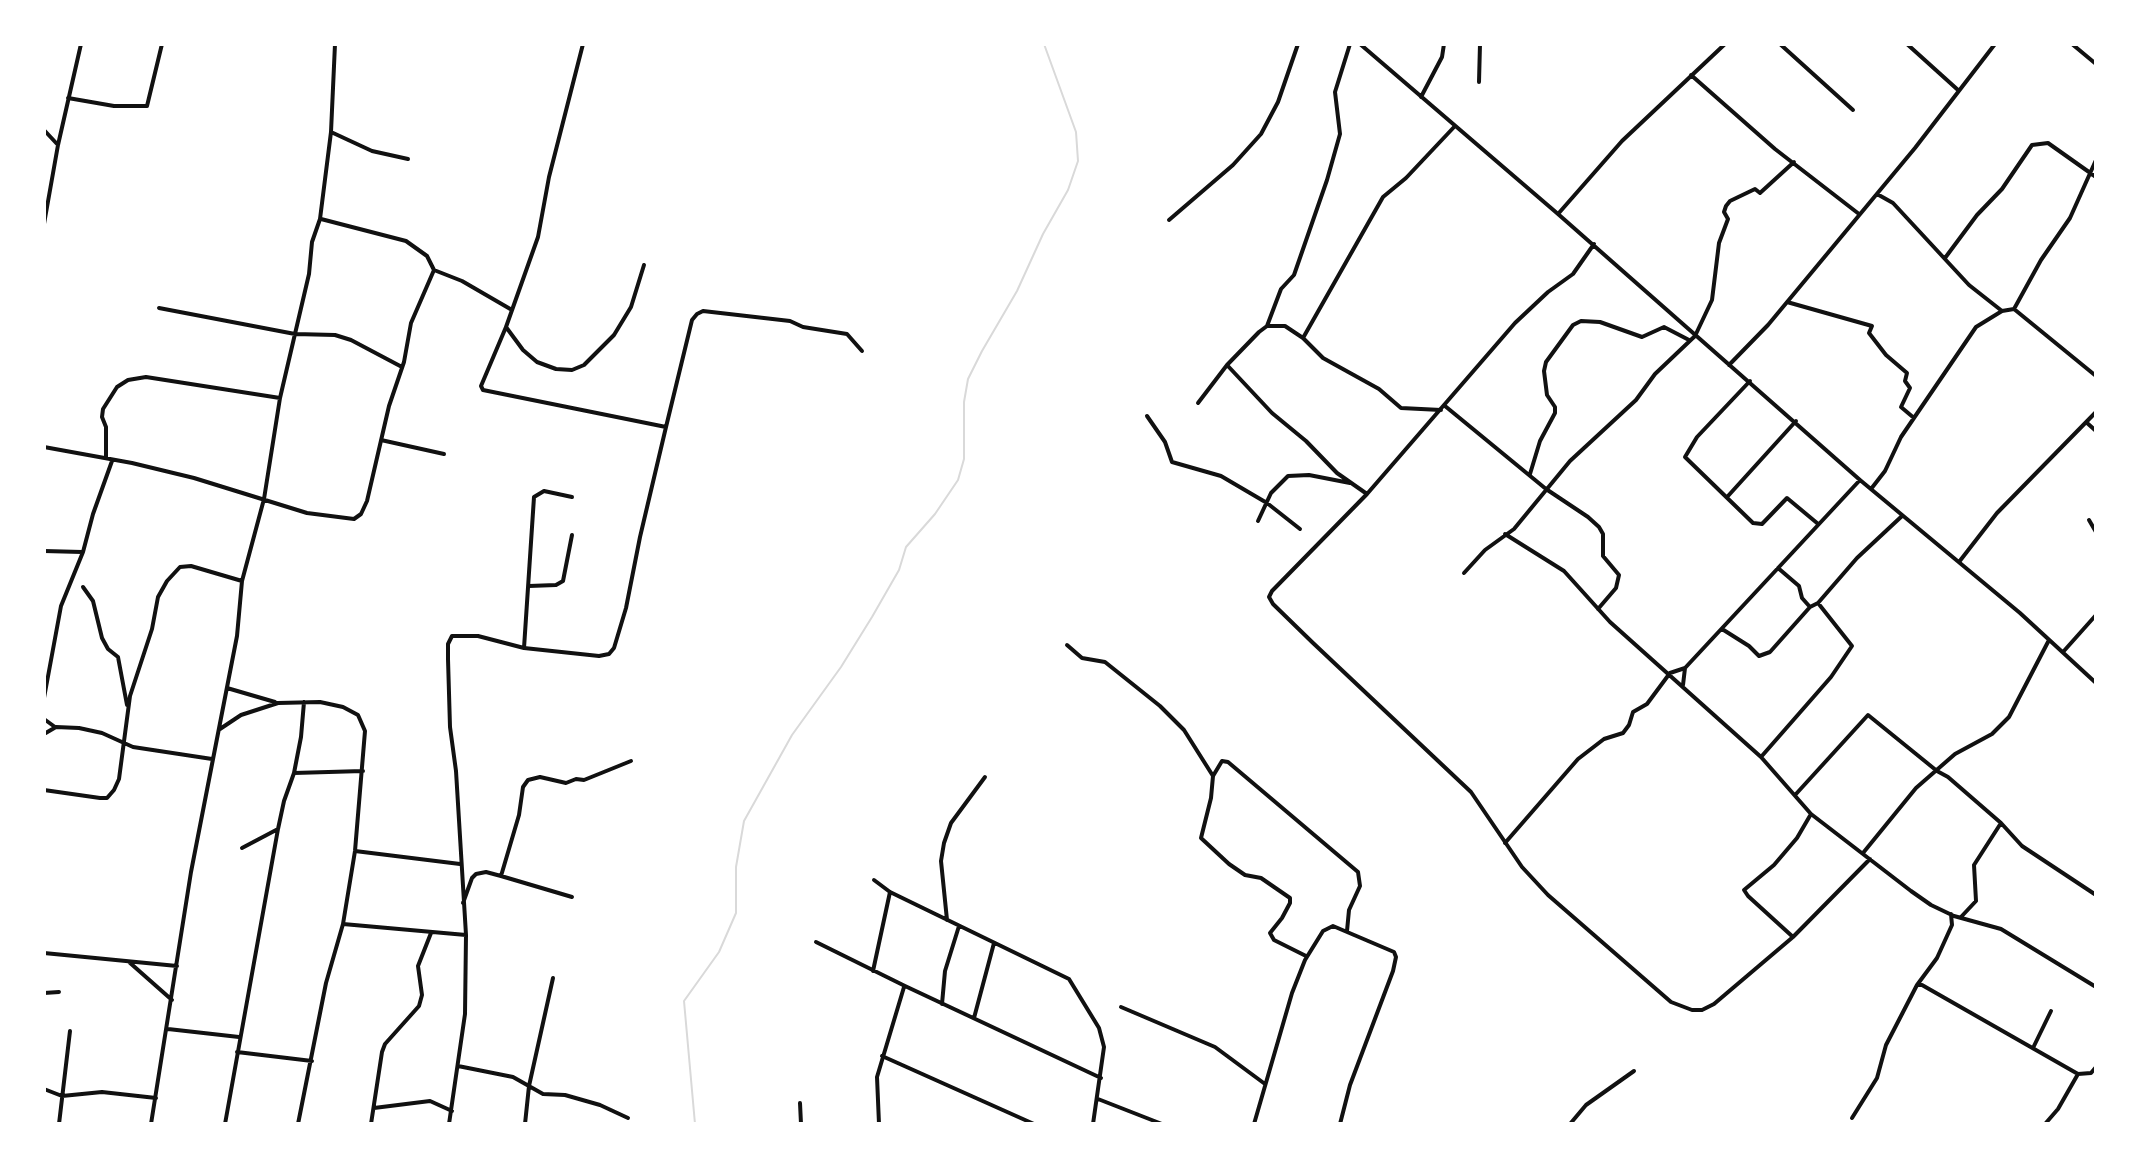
<!DOCTYPE html>
<html>
<head>
<meta charset="utf-8">
<style>
	body { margin:0 }
	#map { position:relative; width:2140px; height:1168px; overflow:hidden; background:#fff; font-family:Jost,sans-serif }
	canvas { display:block }
	.frame { position:absolute; inset:0; border:46px solid #fff; pointer-events:none }
</style>
</head>
<body>
<div id="map">
<canvas width="2140" height="1168"></canvas>
<div class="frame"></div>
</div>
<script>
const g = document.querySelector('canvas').getContext('2d');
g.lineJoin = 'round';
function poly(rows) {
  const path = new Path2D();
  for (const r of rows) {
    path.moveTo(r[0], r[1]);
    for (let i = 2; i < r.length; i += 2) path.lineTo(r[i], r[i + 1]);
  }
  return path;
}
function stroke(path, color, width, dash) {
  g.strokeStyle = color;
  g.lineWidth = width;
  g.lineCap = dash ? 'butt' : 'round';
  g.setLineDash(dash || []);
  g.stroke(path);
}
stroke(poly([
	[695,1124,684,1001,719,952,736,913,736,867,744,821,792,735,841,667,872,617,899,570,906,547,935,514,958,480,964,459,964,402,968,379,982,351,1017,291,1043,234,1068,190,1078,161,1076,132,1044,44]
]), '#d9d9d9', 2);
stroke(poly([
	[583,44,549,177,538,237,506,327,523,350,537,362,556,369,572,370,584,365,614,335,631,307,644,265],
	[1360,44,1558,214],
	[1725,44,1622,141,1558,214,1860,480,2020,613,2096,683],
	[1780,44,1853,110],
	[1907,44,1958,90],
	[2072,44,2096,64],
	[1691,75,1775,149,1859,214],
	[1479,82,1480,44],
	[1421,97,1442,57,1444,44],
	[68,98,114,106,147,106,162,44],
	[44,130,58,145],
	[331,132,372,151,408,159],
	[1877,194,1893,203,1969,285,2002,311],
	[321,219,406,241,427,256,434,270,462,281,512,310],
	[1169,220,1233,165,1261,134,1278,102,1298,44],
	[44,224,58,145,81,44],
	[1594,244,1573,274,1548,292,1515,323,1367,494,1272,591,1269,597,1273,604,1312,642,1471,792,1522,867,1548,895,1671,1002,1692,1010,1702,1010,1714,1004,1793,937,1870,859],
	[1945,258,1977,215,2002,189,2032,145,2048,143,2096,177],
	[1787,302,1872,326,1869,333,1886,355,1907,373,1905,381,1910,388,1901,407,1914,418],
	[159,308,295,334,335,335,351,340,402,367],
	[2014,309,2041,260,2070,218,2096,160],
	[1267,326,1281,289,1294,275,1327,180,1340,134,1335,92,1350,44],
	[506,327,481,386,483,390,666,427],
	[1303,338,1383,197,1406,178,1455,126],
	[1227,365,1272,413,1306,441,1337,473,1367,494],
	[1729,365,1768,325,1915,148,1995,44],
	[1750,381,1697,437,1685,457,1753,523,1762,524,1787,498,1817,523],
	[1198,403,1227,365,1259,332,1267,326,1285,326,1303,338,1323,358,1379,389,1401,408,1441,410],
	[1445,406,1546,489,1588,517,1599,527,1603,534,1603,556,1619,575,1616,588,1598,609],
	[1147,416,1165,442,1172,462,1221,476,1267,503,1300,529],
	[2086,422,2096,431],
	[381,440,444,454],
	[44,447,132,463,194,478,307,513,354,519,361,514,367,501,389,406,404,362,411,323,434,270],
	[106,458,106,427,102,417,103,409,117,387,128,380,146,377,280,398],
	[1530,474,1540,441,1555,413,1555,407,1547,395,1544,371,1546,362,1573,325,1581,321,1600,322,1642,337,1664,327,1689,340],
	[1871,489,1885,471,1901,437,1976,327,2002,311,2014,309,2096,376],
	[1728,496,1796,421],
	[2089,520,2096,532],
	[1258,521,1271,493,1288,476,1309,475,1350,483],
	[1505,534,1564,571,1610,622,1761,757,1811,814,1911,891,1931,905,1954,916,2001,929,2096,987],
	[44,551,82,552],
	[1959,562,1997,513,2096,412],
	[1778,568,1799,586,1802,598,1810,607],
	[1464,573,1485,550,1514,529,1570,461,1636,400,1655,374,1695,336,1712,300,1719,243,1728,219,1724,212,1726,206,1730,201,1755,189,1760,193,1794,162],
	[529,586,556,585,563,581,572,535],
	[83,587,93,601,102,638,108,649,118,657,127,705],
	[1722,629,1749,646,1759,656,1770,652,1810,607,1818,603,1857,558,1902,516],
	[1067,645,1082,658,1105,662,1160,706,1184,730,1213,776],
	[524,648,534,497,544,491,572,497],
	[2063,652,2096,615],
	[1683,685,1685,668],
	[227,688,275,702],
	[44,698,61,606,83,552,93,514,112,461],
	[44,719,55,727],
	[220,729,241,715,278,703,320,702,343,707,358,715,365,731,355,851,343,924,326,983,298,1124],
	[44,734,56,727,79,728,102,733,133,747,212,759],
	[1761,757,1831,677,1852,646,1818,603],
	[294,773,301,737,304,702],
	[44,790,100,798,107,798,114,790,119,779,130,696,152,629,158,597,167,581,180,567,191,566,242,581],
	[1796,794,1868,715,1937,771,1948,777,2001,823,2022,846,2096,895],
	[1505,843,1578,759,1604,739,1623,733,1629,725,1633,712,1647,704,1670,673,1685,668,1860,480],
	[242,848,278,829],
	[355,851,460,864],
	[1863,853,1916,788,1955,754,1992,734,2009,717,2049,640],
	[501,876,572,897],
	[874,880,890,892,1069,979,1099,1028,1104,1047,1093,1124],
	[463,903,472,878,476,874,486,872,501,876,519,815,523,787,528,780,540,777,566,783,576,779,584,780,631,761],
	[1951,914,1952,925,1937,958,1917,985,1922,985,2078,1074,2091,1073,2096,1067],
	[1961,917,1976,901,1974,865,2001,823],
	[947,920,941,861,944,843,951,823,985,777],
	[343,924,466,935],
	[1793,937,1748,896,1744,890,1774,865,1797,838,1811,814],
	[816,942,905,986,1101,1078],
	[44,953,177,966],
	[1306,956,1274,940,1270,933,1282,918,1290,903,1290,898,1261,878,1245,875,1229,864,1201,838,1211,798,1213,776,1222,761,1228,762,1358,872,1360,886,1349,910,1347,931],
	[129,962,172,1000],
	[873,971,890,892],
	[44,993,59,992],
	[942,1004,945,971,959,926],
	[1121,1007,1215,1047,1265,1084],
	[974,1018,994,943],
	[168,1029,239,1037],
	[2033,1048,2051,1011],
	[237,1052,312,1061],
	[882,1056,1034,1124],
	[458,1066,513,1077,543,1094,565,1095,600,1105,628,1118],
	[44,1089,62,1096,102,1092,156,1098],
	[1098,1099,1162,1124],
	[800,1103,801,1124],
	[374,1108,430,1101,452,1111],
	[1852,1118,1877,1078,1886,1045,1917,985],
	[59,1124,70,1031],
	[151,1124,191,872,237,636,242,581,264,499,280,398,309,274,312,242,320,219,331,132,335,44],
	[225,1124,278,829,284,801,294,773,363,771],
	[371,1124,382,1052,385,1044,419,1006,422,995,418,966,431,933],
	[449,1124,465,1014,466,935,456,771,450,727,448,659,448,644,452,636,478,636,524,648,599,656,609,654,614,648,626,608,640,537,666,427,692,320,697,314,703,311,790,321,803,327,847,334,862,351],
	[525,1124,529,1086,553,978],
	[879,1124,877,1077,904,987],
	[1254,1124,1292,993,1305,960,1323,931,1333,926,1394,952,1396,957,1393,971,1350,1085,1340,1124],
	[1570,1124,1586,1105,1634,1071],
	[2045,1124,2058,1109,2078,1074]
]), '#111', 4);
</script>
</body>
</html>
